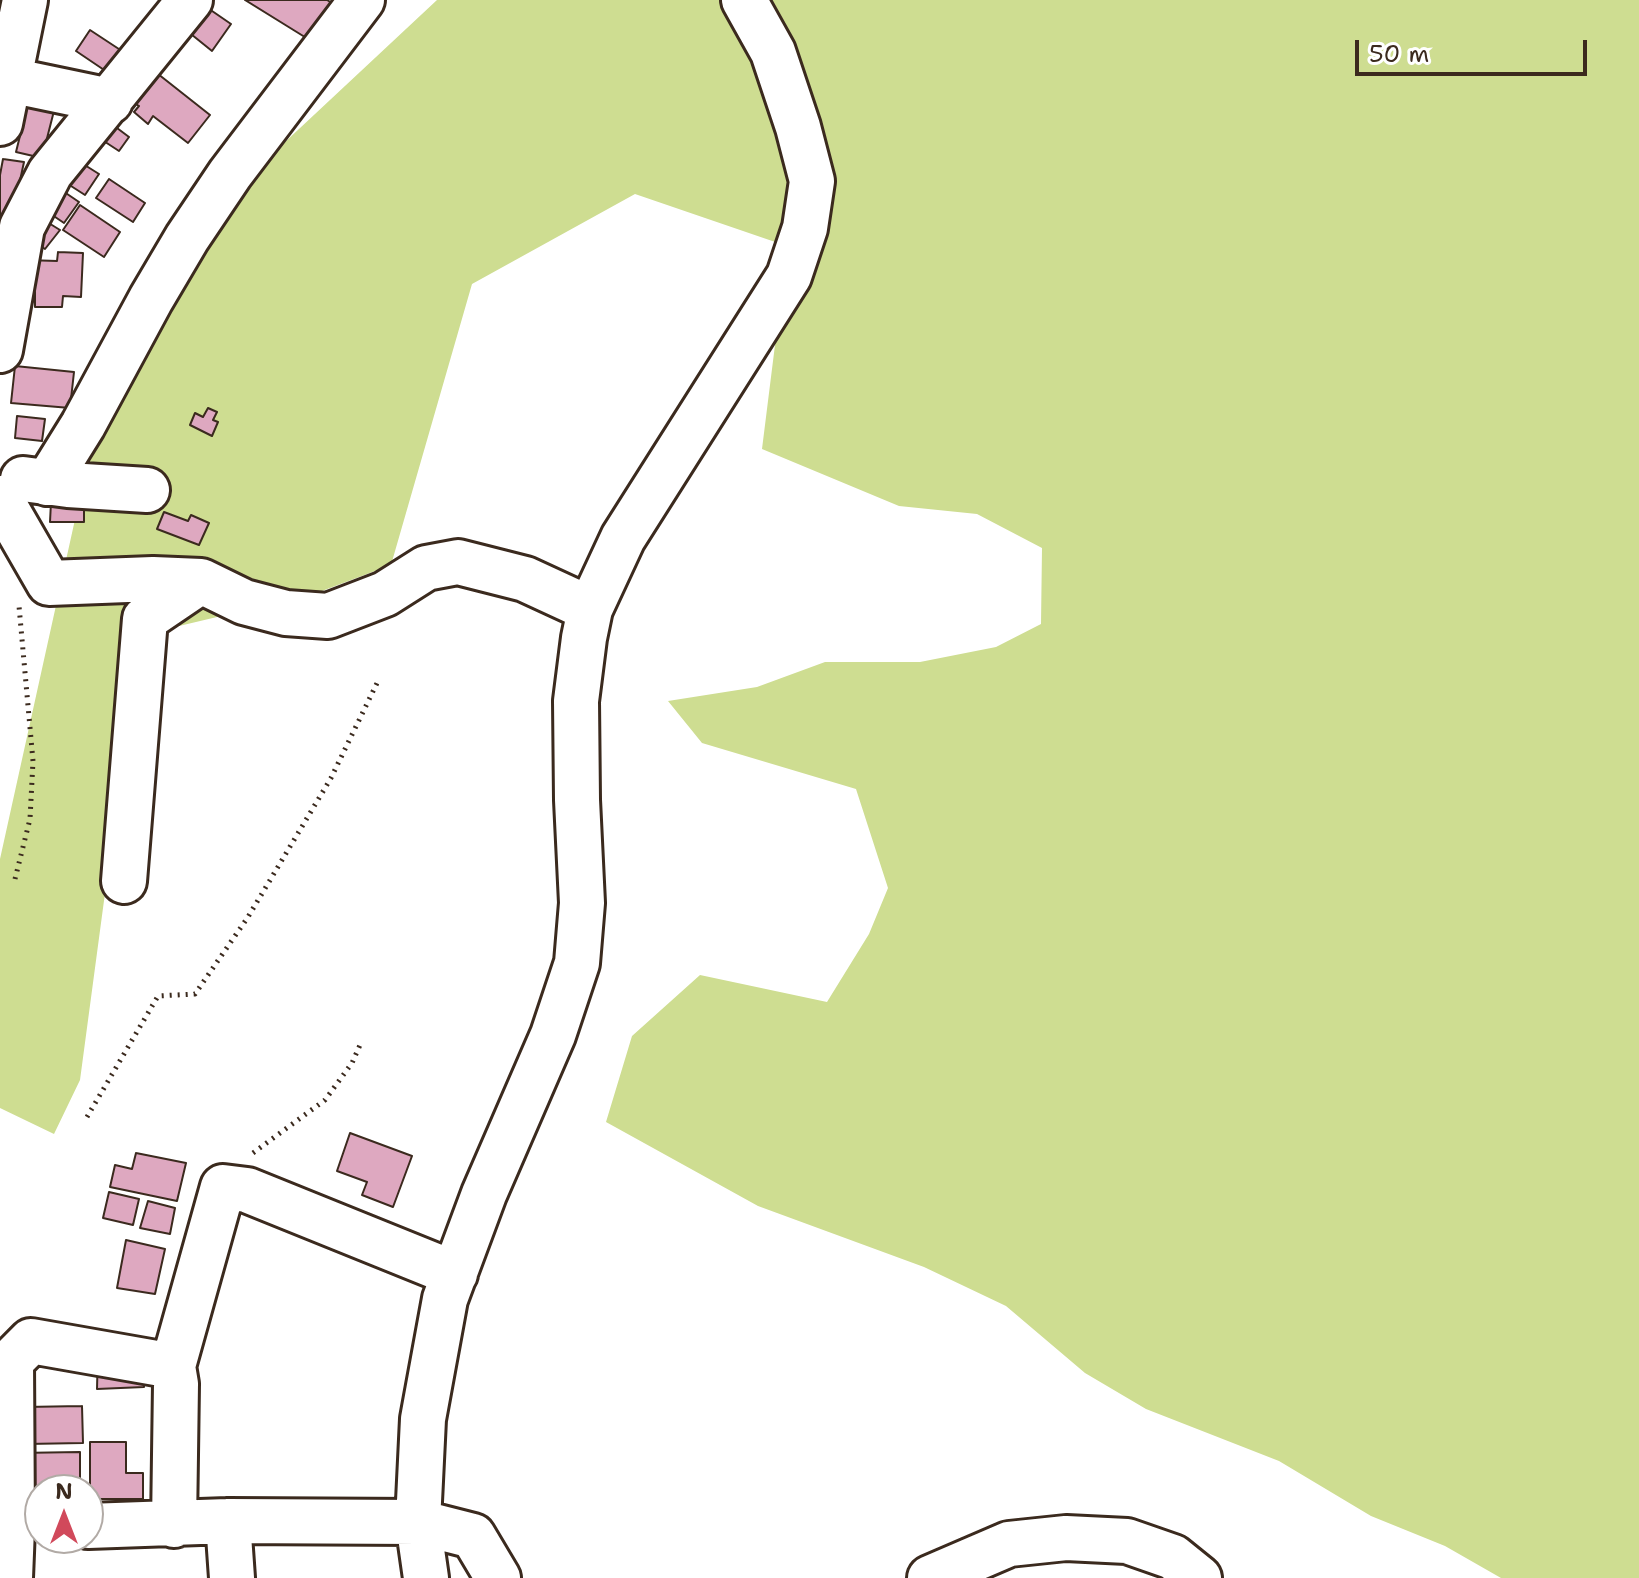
<!DOCTYPE html>
<html>
<head>
<meta charset="utf-8">
<style>
	body { margin:0 }
	#map { position:relative; width:1639px; height:1578px; overflow:hidden; background:#fff; font-family:"Shantell Sans",sans-serif }
	canvas { display:block }
	.north { position:absolute; left:24px; top:1474px; width:80px; height:80px; box-sizing:border-box; background:#fff; border:2px solid #b1aaa5; border-radius:50%; rotate:0deg; font-size:22px; font-weight:700; line-height:32px; text-align:center; color:#3b2a1e }
	.north::after { content:''; display:block; margin:auto; width:28px; height:36px; background:#d1495b; clip-path:polygon(50% 0,100% 100%,50% 72%,0 100%) }
	.scale { position:absolute; left:1355px; top:40px; width:232px; height:36px; box-sizing:border-box; border:4px solid #3b2a1e; border-top:0; padding-left:10px; font-size:24px; line-height:28px; white-space:nowrap; color:#3b2a1e; -webkit-text-stroke:6px #fff; paint-order:stroke }
</style>
</head>
<body>
<div id="map">
<canvas width="1639" height="1578"></canvas>
<div class="north">N</div>
<div class="scale">50 m</div>
</div>
<script>
const g = document.querySelector('canvas').getContext('2d');
g.lineJoin = 'round';
function paint(path, color) {
  g.fillStyle = color;
  g.fill(path, 'evenodd');
}
function poly(rows) {
  const path = new Path2D();
  for (const r of rows) {
    path.moveTo(r[0], r[1]);
    for (let i = 2; i < r.length; i += 2) path.lineTo(r[i], r[i + 1]);
  }
  return path;
}
function stroke(path, color, width, dash) {
  g.strokeStyle = color;
  g.lineWidth = width;
  g.lineCap = dash ? 'butt' : 'round';
  g.setLineDash(dash || []);
  g.stroke(path);
}
paint(poly([
	[437,0,1639,0,1639,1578,1501,1578,1445,1546,1371,1516,1279,1461,1146,1409,1085,1373,1006,1306,924,1267,758,1206,606,1122,632,1036,700,975,827,1002,869,934,888,888,856,789,702,743,668,701,757,687,825,662,920,662,996,647,1041,624,1042,548,977,514,899,506,762,449,775,345,781,244,635,194,472,284,391,565,314,594,158,631,118,796,80,1080,54,1134,0,1108,0,859,91,447,254,171]
]), '#cedd91');
const building = poly([
	[245,0,327,0,332,3,308,39,245,0],
	[199,2,231,24,212,51,181,26,199,2],
	[90,30,128,55,113,76,76,51,90,30],
	[153,70,210,115,188,143,153,116,148,124,134,112,139,106,128,99,153,70],
	[31,91,57,99,42,158,16,152,31,91],
	[105,119,129,137,119,151,93,134,105,119],
	[72,157,99,174,85,195,57,177,72,157],
	[3,159,24,162,10,227,0,225,0,175,3,159],
	[109,179,145,203,133,222,96,198,109,179],
	[54,185,79,202,64,223,39,206,54,185],
	[80,205,120,232,104,257,63,230,80,205],
	[39,217,60,230,45,249,26,236,39,217],
	[58,252,83,253,81,297,63,296,62,307,35,307,35,292,25,291,26,260,57,261,58,252],
	[15,366,74,372,70,408,11,403,15,366],
	[208,408,217,412,213,420,218,422,212,436,190,425,195,413,203,417,208,408],
	[17,416,45,419,42,441,15,438,17,416],
	[51,502,84,502,84,522,50,522,51,502],
	[164,512,188,521,191,515,209,523,199,545,157,529,164,512],
	[350,1133,412,1156,393,1207,362,1195,367,1182,337,1171,350,1133],
	[136,1153,186,1163,177,1201,110,1187,115,1165,132,1169,136,1153],
	[109,1192,139,1199,133,1225,103,1218,109,1192],
	[148,1201,175,1208,170,1234,140,1228,148,1201],
	[126,1240,165,1249,155,1294,117,1288,126,1240],
	[98,1348,143,1348,144,1387,97,1389,98,1348],
	[82,1406,83,1443,26,1444,25,1407,82,1406],
	[90,1442,126,1442,126,1473,143,1473,143,1499,90,1499,90,1442],
	[80,1452,80,1479,65,1479,65,1490,40,1490,40,1500,18,1500,18,1453,80,1452]
]);
paint(building, '#dea8c0');
stroke(building, '#3b2a1e', 2);
const minor = poly([
	[0,78,110,101],
	[0,123,25,0],
	[0,350,22,227,50,173,190,0],
	[23,479,68,485,147,490],
	[47,483,83,425,151,299,187,238,230,174,362,0],
	[0,498,49,583,153,579,201,581,244,602,286,613,328,616,385,594,426,568,458,562,525,579,590,609],
	[124,881,145,619,201,581],
	[228,1521,232,1578],
	[174,1525,176,1384,173,1366,223,1187,247,1190,455,1274],
	[88,1526,228,1521,418,1522,473,1536,498,1578],
	[10,1578,12,1528,11,1361,31,1341,173,1366],
	[426,1578,418,1522,423,1419,445,1299,484,1194,553,1035,577,963,582,903,577,800,576,701,584,638,590,609,623,538,789,276,805,228,812,181,798,127,773,52,744,0],
	[930,1578,1009,1544,1066,1538,1127,1541,1173,1557,1199,1578]
]);
stroke(minor, '#3b2a1e', 50);
stroke(poly([
	[15,879,30,819,33,761,19,606],
	[87,1117,158,996,195,994,248,917,331,778,378,681],
	[253,1153,325,1100,352,1063,360,1045]
]), '#3b2a1e', 5, [2, 6]);
stroke(minor, '#fff', 44);
</script>
</body>
</html>
